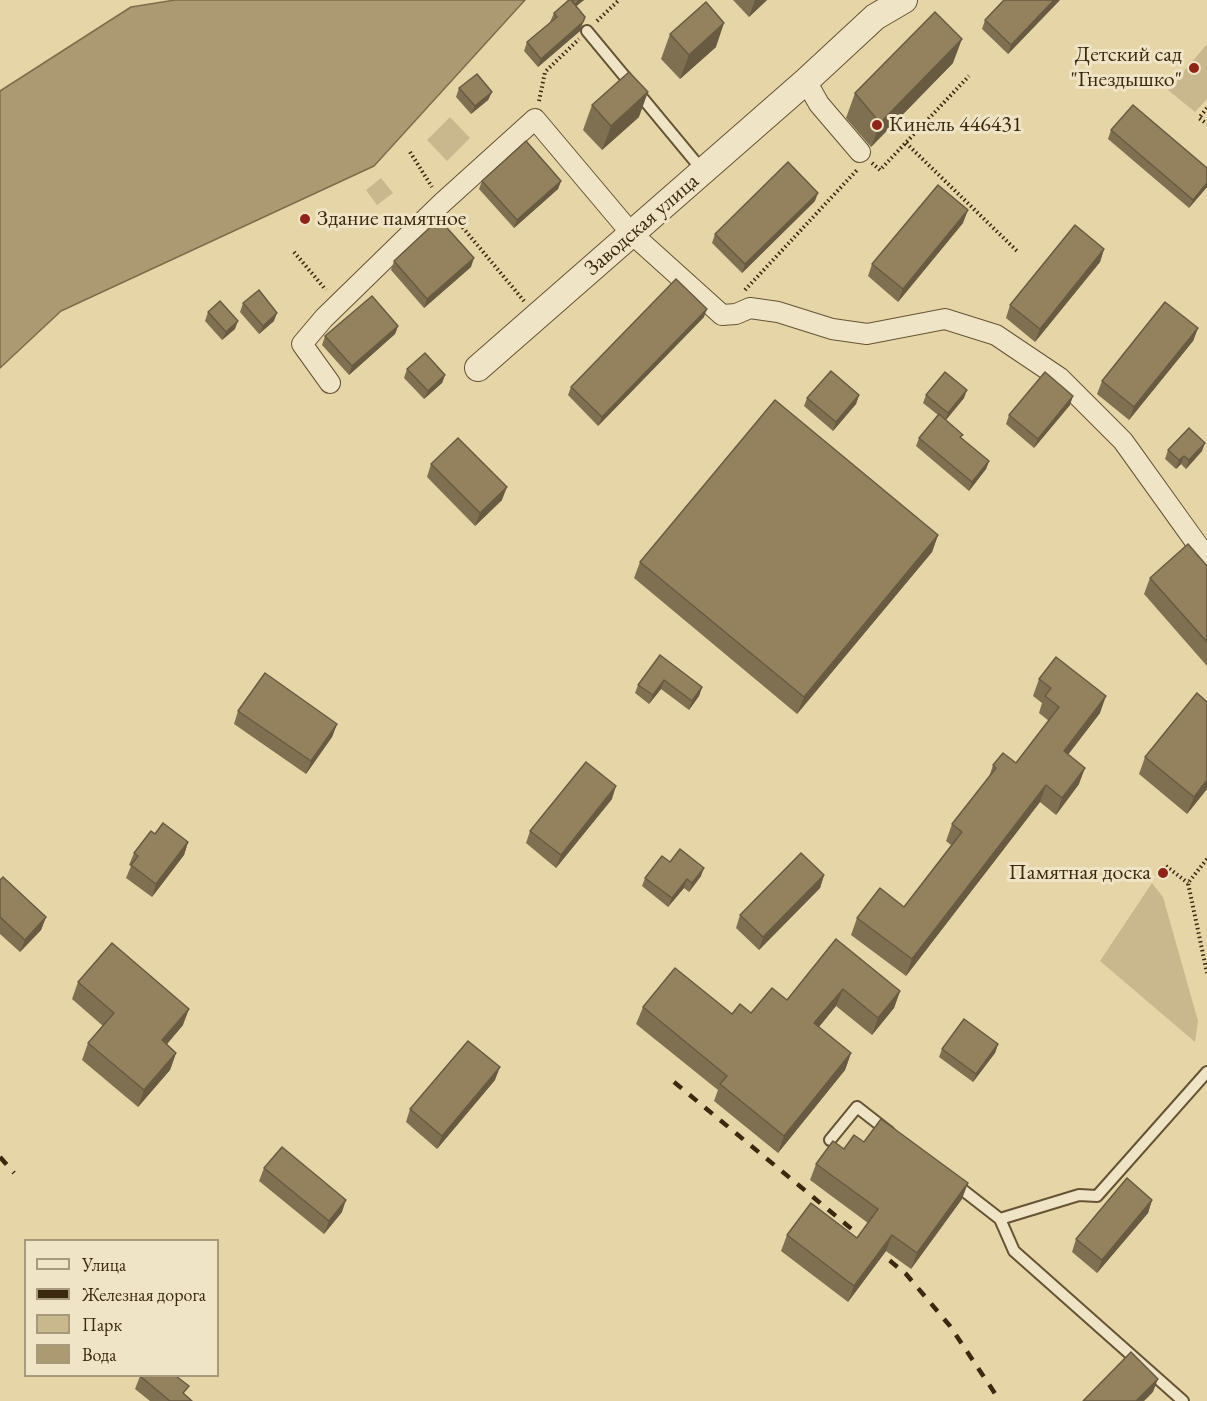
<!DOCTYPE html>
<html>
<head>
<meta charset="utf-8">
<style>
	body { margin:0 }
	#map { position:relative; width:1207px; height:1401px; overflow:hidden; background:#e6d5a7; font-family:"EB Garamond",serif }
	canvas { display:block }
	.legend { position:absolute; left:24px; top:1239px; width:195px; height:138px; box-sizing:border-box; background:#efe4c6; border:2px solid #a7997c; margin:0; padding:8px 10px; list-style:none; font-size:18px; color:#3b280e }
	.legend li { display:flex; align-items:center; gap:12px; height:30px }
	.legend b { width:30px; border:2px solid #a7997c }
</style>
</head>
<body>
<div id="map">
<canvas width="1207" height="1401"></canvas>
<ul class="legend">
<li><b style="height:8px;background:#efe4c6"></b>Улица</li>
<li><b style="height:8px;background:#3b280e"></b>Железная дорога</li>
<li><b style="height:16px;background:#c9b88d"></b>Парк</li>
<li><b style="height:16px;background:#ac9a73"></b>Вода</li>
</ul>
</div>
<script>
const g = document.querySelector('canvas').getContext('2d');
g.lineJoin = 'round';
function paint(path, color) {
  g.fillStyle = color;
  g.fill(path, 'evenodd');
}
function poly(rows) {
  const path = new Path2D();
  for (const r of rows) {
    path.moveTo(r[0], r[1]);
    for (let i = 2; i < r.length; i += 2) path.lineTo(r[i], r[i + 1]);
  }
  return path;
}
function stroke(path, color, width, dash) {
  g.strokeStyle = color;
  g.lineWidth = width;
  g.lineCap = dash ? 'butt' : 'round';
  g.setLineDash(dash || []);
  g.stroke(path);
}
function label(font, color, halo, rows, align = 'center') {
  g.font = font + ' "EB Garamond",serif';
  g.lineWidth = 6;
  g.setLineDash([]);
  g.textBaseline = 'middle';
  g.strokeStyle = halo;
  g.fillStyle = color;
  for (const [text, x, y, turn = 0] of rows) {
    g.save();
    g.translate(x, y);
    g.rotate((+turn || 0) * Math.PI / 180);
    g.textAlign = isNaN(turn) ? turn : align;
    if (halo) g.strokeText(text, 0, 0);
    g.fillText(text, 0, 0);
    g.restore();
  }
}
paint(poly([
	[1207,44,1207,99,1195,112,1168,90],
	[450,117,470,138,447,161,427,140],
	[381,178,393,193,377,205,366,190],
	[1152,883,1163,897,1198,1021,1195,1042,1100,961]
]), '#c9b88d');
const water = poly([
	[175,0,525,0,374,166,61,311,0,368,0,91,131,7,175,0]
]);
paint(water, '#ac9a73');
stroke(water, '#7f6c4b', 1.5);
const service = poly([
	[587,31,703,171],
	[830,1140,857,1107,889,1132],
	[955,1184,1000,1219,1079,1195,1097,1196,1207,1072],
	[1000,1219,1014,1251,1183,1401]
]);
const minor = poly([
	[806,81,819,104,860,152],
	[330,383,302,344,324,318,442,203,535,119,631,233,722,315,736,314,750,308,778,312,832,329,867,334,945,319,996,335,1060,378,1123,441,1207,558]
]);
const tertiary = poly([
	[478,368,806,81,875,17,904,0]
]);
stroke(service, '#665334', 14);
stroke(minor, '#665334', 22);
stroke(tertiary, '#665334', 28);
stroke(poly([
	[597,21,619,0],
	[539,101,545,72,579,39],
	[1207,108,1199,118,1207,124],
	[906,143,1017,251],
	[410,152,432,187],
	[872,163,880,170,969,76],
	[454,217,524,301],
	[294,252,326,290],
	[745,290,857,170],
	[1207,859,1188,883,1207,973],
	[1166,866,1188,883]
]), '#3b280e', 4, [1.5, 3]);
stroke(service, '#efe4c6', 10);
stroke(minor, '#efe4c6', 20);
stroke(tertiary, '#efe4c6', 26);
stroke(poly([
	[674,1082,906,1274,950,1326,1000,1401],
	[0,1157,14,1173]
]), '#3b280e', 4.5, [10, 10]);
paint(poly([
	[567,0,584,0,576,6,580,31,538,67,524,51,527,42,551,22,550,22,554,13,568,1],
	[733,0,767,0,749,17],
	[1060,0,1008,54,982,29,985,20],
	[670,34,716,47,680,79,661,59],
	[953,63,871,147,846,118,855,93],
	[459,88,492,92,488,100,471,114,456,97],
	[592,105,639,117,602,150,583,130],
	[1111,130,1207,168,1207,187,1189,208,1108,139],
	[482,181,561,181,558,189,514,228,479,189],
	[815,201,742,273,712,243,715,234],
	[963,223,898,302,868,276,872,264],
	[1104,249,1100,262,1035,342,1006,318,1010,305],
	[394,261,471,267,424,308,391,270],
	[243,303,274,321,259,334,240,312],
	[208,312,235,329,222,340,205,321],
	[704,317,598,426,568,395,571,387],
	[398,326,395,334,349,375,322,345,325,336],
	[1198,328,1193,341,1129,420,1097,394,1102,381],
	[407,369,445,375,442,383,424,399,404,378],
	[859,395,856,404,833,431,804,406,807,398],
	[926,395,964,398,946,420,961,438,989,461,986,469,969,491,916,446,919,438,938,415,923,403],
	[1070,405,1034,448,1006,424,1009,415],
	[1168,450,1202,451,1186,469,1181,464,1176,469,1165,459],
	[431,464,502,500,475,526,427,477],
	[938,535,932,552,797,714,634,578,640,562],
	[1207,566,1207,666,1144,594,1150,578],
	[660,655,702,687,699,696,689,710,661,689,649,704,635,693,638,685],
	[1039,679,1100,713,1068,754,1079,784,1056,815,1040,802,906,976,851,935,857,918,904,907,951,845,946,841,952,824,989,777,993,765,1016,763,1049,721,1039,713,1042,703,1033,696],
	[1207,702,1207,789,1187,814,1139,774,1145,757],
	[238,711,337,724,332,737,306,774,234,724],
	[612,799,556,868,526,843,530,831],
	[155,834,188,842,184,855,152,897,126,878,131,866,129,865,134,853],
	[670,862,701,876,689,892,684,888,668,907,642,886,645,878],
	[824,875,820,888,759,950,736,928,740,915],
	[0,880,46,917,41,930,20,952,0,934],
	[836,939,900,991,894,1008,872,1035,836,1006,819,1027,851,1053,845,1070,778,1153,714,1101,718,1090,636,1024,643,1007,732,1014,751,1013,787,1000],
	[78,982,183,1025,167,1044,176,1053,170,1070,138,1107,82,1060,88,1043,103,1026,72,999],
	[998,1044,995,1053,973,1082,939,1057,942,1049],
	[495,1080,437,1149,406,1122,410,1109],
	[864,1142,962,1199,911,1269,886,1251,848,1302,781,1251,787,1235,857,1238,868,1223,810,1180,816,1164,844,1149],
	[264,1168,342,1212,324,1234,259,1181],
	[1152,1200,1148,1213,1097,1273,1072,1252,1076,1239],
	[140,1376,185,1395,192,1401,150,1401,135,1389]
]), '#7f7051');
paint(poly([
	[580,0,584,0,573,9,575,4],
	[755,0,767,0,749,17],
	[1054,0,1060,0,1008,54,1011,45],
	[585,17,580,31,538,67,541,59],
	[724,23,716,47,680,79,689,55],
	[962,39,953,63,871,147,880,123],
	[492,92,488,100,471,114,475,106],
	[648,92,639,117,602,150,611,126],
	[561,181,558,189,514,228,517,220],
	[1207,183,1207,187,1189,208,1193,200],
	[818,193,815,201,742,273,745,264],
	[968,210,963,223,898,302,903,289],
	[1104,249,1100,262,1035,342,1040,329],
	[474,258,471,267,424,308,427,299],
	[707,309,704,317,598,426,602,417],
	[277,313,274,321,259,334,263,326],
	[238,321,235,329,222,340,226,332],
	[398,326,395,334,349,375,352,366],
	[1198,328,1193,341,1129,420,1134,407],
	[445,375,442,383,424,399,428,391],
	[967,390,964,398,945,421,948,413],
	[859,395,856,404,833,431,836,422],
	[1073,396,1070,405,1034,448,1038,439],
	[1205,443,1202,451,1186,469,1189,460],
	[1184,456,1181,464,1176,469,1179,460],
	[989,461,986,469,969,491,972,482],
	[507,487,502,500,475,526,480,513],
	[938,535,932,552,797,714,804,697],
	[664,680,661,689,649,704,653,695],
	[702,687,699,696,689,710,692,701],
	[1106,696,1100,713,1058,768,1064,751],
	[337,724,332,737,306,774,311,761],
	[1085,768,1079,784,1056,815,1062,798],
	[1207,780,1207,789,1187,814,1194,797],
	[1046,785,1040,802,906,976,912,959],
	[616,786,612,799,556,868,561,855],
	[188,842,184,855,152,897,156,884],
	[704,868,701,876,689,892,692,883],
	[824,875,820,888,759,950,763,937],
	[687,879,684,888,668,907,672,898],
	[46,917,41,930,20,952,25,940],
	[843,989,836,1006,808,1040,814,1023],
	[900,991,894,1008,872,1035,878,1018],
	[189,1009,183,1025,156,1057,162,1040],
	[998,1044,995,1053,973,1082,976,1074],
	[176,1053,170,1070,138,1107,144,1090],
	[851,1053,845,1070,778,1153,784,1136],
	[500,1067,495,1080,437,1149,442,1136],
	[968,1183,962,1199,911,1269,917,1253],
	[346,1200,342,1212,324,1234,329,1221],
	[1152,1200,1148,1213,1097,1273,1102,1260],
	[892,1235,886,1251,848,1302,854,1286],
	[1158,1379,1153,1392,1144,1401,1136,1401]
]), '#685b42');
const building = poly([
	[569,0,571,0,585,17,583,22,541,59,527,42,557,17,554,13,569,0],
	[572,0,580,0,575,4,572,0],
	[1004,0,1054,0,1011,45,985,20,1004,0],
	[706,2,724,23,689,55,670,34,706,2],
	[935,12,962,39,880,123,855,93,935,12],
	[629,72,648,92,611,126,592,105,629,72],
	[477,74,492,92,475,106,459,88,477,74],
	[1133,105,1207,168,1207,183,1193,200,1111,130,1133,105],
	[526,141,561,181,517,220,482,181,526,141],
	[788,162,818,193,745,264,715,234,788,162],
	[938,185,968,210,903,289,872,264,938,185],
	[439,219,474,258,427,299,394,261,439,219],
	[1075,225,1104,249,1040,329,1010,305,1075,225],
	[676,279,707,309,602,417,571,387,676,279],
	[259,290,277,313,263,326,243,303,259,290],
	[372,296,398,326,352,366,325,336,372,296],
	[220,301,238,321,226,332,208,312,220,301],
	[1165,302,1198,328,1134,407,1102,381,1165,302],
	[425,353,445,375,428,391,407,369,425,353],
	[831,371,859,395,836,422,807,398,831,371],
	[945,372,967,390,948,413,926,395,945,372],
	[1045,372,1073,396,1038,439,1009,415,1045,372],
	[775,400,938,535,804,697,640,562,775,400],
	[939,414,963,435,960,437,989,461,972,482,919,438,939,414],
	[1189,428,1205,443,1189,460,1184,456,1179,460,1168,450,1189,428],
	[458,438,507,487,480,513,431,464,458,438],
	[1188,544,1207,566,1207,642,1150,578,1188,544],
	[660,655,702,687,692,701,664,680,653,695,638,685,660,655],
	[1056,657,1106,696,1064,751,1085,768,1062,798,1046,785,912,959,857,918,880,888,904,907,962,832,952,824,996,768,993,765,1003,753,1016,763,1059,707,1045,696,1051,688,1039,679,1056,657],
	[265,673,337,724,311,761,238,711,265,673],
	[1197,693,1207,702,1207,780,1194,797,1145,757,1197,693],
	[586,762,616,786,561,855,530,831,586,762],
	[163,823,188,842,156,884,131,865,138,856,134,853,151,831,155,834,163,823],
	[680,849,704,868,692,883,687,879,672,898,645,878,662,856,670,862,680,849],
	[801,853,824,875,763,937,740,915,801,853],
	[3,877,46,917,25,940,0,917,0,880,3,877],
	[836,939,900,991,878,1018,843,989,814,1023,851,1053,784,1136,720,1084,727,1076,643,1007,675,968,732,1014,740,1004,751,1013,772,988,787,1000,836,939],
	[112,943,189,1009,162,1040,176,1053,144,1090,88,1043,114,1013,78,982,112,943],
	[964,1019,998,1044,976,1074,942,1049,964,1019],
	[468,1041,500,1067,442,1136,410,1109,468,1041],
	[881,1119,968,1183,917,1253,892,1235,854,1286,787,1235,811,1203,857,1238,878,1209,816,1164,833,1141,844,1149,854,1135,864,1142,881,1119],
	[282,1147,346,1200,329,1221,264,1168,282,1147],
	[1127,1178,1152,1200,1102,1260,1076,1239,1127,1178],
	[1131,1352,1158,1379,1136,1401,1083,1401,1131,1352],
	[140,1376,176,1376,189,1386,183,1393,192,1401,170,1401,140,1376]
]);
paint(building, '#94825e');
stroke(building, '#685b42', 1.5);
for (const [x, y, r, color] of [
	[1194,68,6,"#8f2418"],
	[877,125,6,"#8f2418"],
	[305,219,6,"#8f2418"],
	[1163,873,6,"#8f2418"]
]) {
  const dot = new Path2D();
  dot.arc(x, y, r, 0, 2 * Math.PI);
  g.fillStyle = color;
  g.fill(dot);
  stroke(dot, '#efe4c6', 2);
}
label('22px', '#3b280e', '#efe4c6', [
	["Детский сад",1182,55],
	["\"Гнездышко\"",1182,80],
	["Кинель 446431",889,125,"left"],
	["Здание памятное",317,219,"left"],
	["Памятная доска",1151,873]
], 'right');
label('22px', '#3b280e', '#efe4c6', [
	["Заводская улица",642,225,-41]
]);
</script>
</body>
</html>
